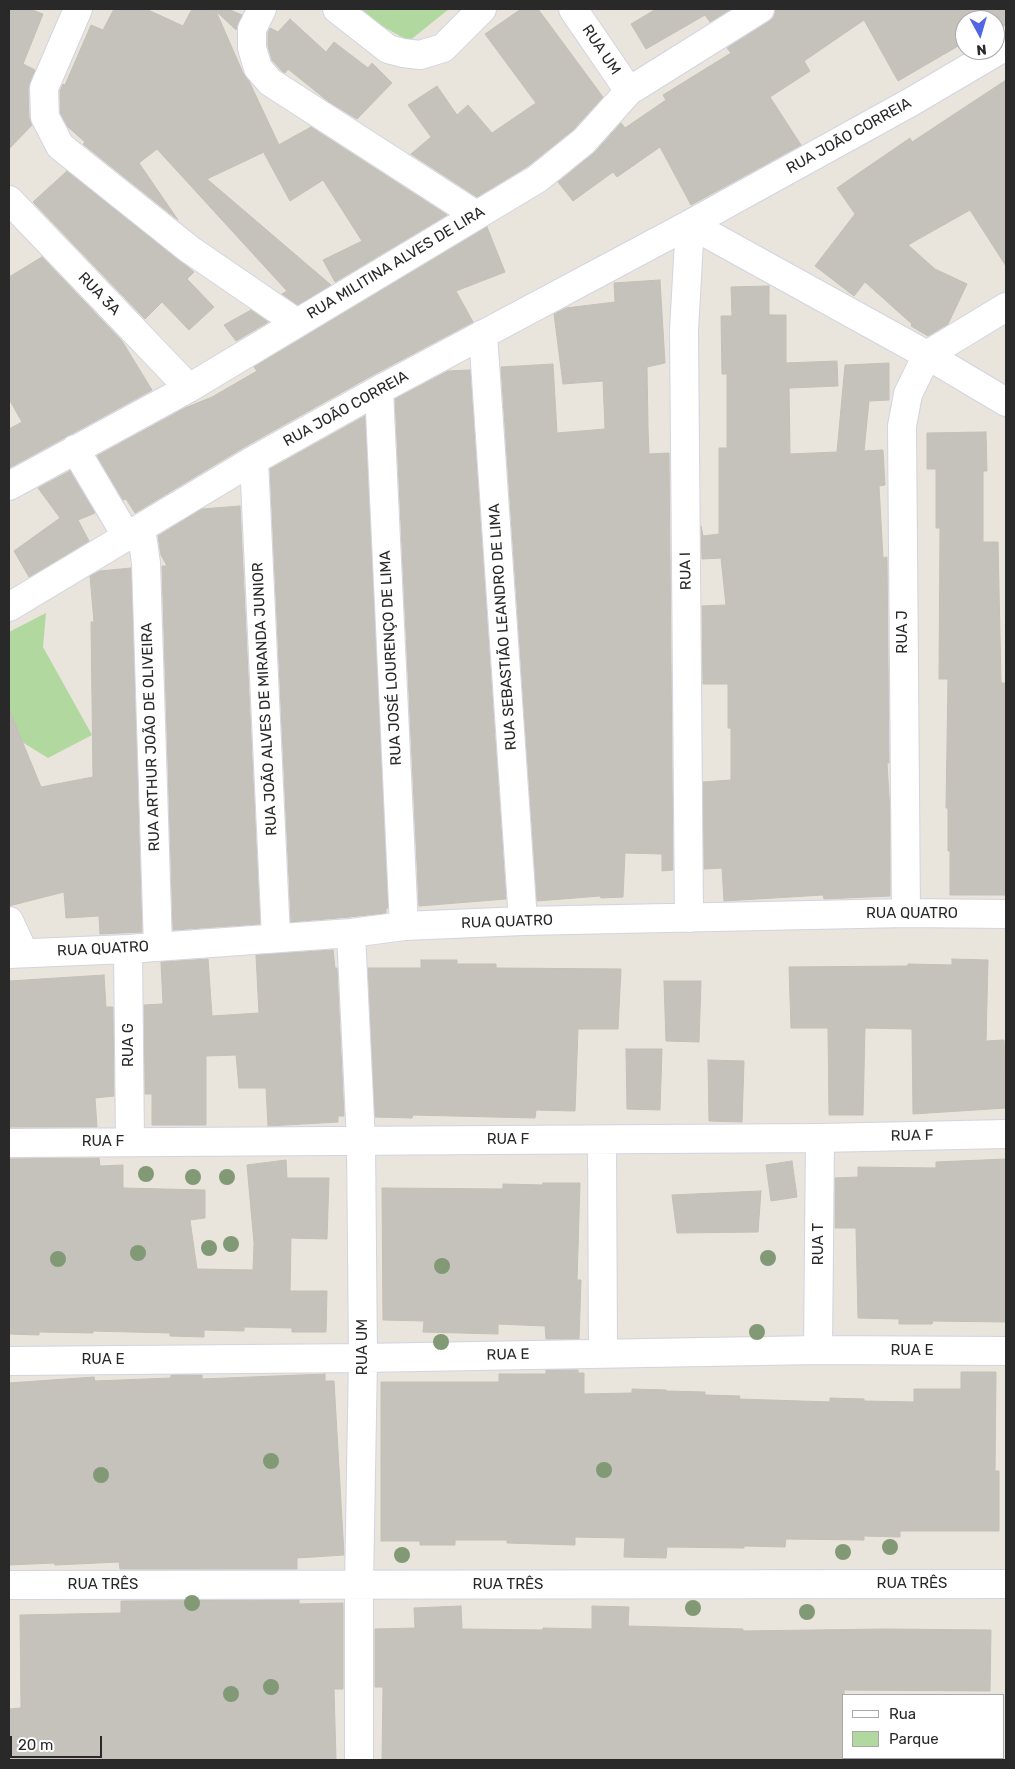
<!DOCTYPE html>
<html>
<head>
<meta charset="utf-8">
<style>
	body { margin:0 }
	#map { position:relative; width:1015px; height:1769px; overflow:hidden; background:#e9e4dc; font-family:Rubik,sans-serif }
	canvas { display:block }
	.frame { position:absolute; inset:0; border:10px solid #292929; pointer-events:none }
	.legend { position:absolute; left:842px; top:1694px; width:162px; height:65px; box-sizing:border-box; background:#fff; border:1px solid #a9a9a9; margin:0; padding:6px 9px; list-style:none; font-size:15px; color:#292929 }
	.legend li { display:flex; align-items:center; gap:10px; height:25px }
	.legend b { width:25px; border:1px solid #a9a9a9 }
	.north { position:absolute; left:955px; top:10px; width:50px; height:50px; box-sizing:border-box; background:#fff; border:1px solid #a9a9a9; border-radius:50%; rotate:174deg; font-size:14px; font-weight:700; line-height:20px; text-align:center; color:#292929 }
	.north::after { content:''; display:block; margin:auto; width:18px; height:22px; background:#5066e3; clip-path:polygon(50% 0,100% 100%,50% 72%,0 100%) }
	.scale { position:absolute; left:10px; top:1736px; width:92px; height:22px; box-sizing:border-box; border:2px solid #292929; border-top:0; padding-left:6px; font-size:15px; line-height:18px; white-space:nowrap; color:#292929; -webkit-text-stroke:4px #fff; paint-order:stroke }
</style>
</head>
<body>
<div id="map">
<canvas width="1015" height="1769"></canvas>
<div class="frame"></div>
<ul class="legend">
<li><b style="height:6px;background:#fff"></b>Rua</li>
<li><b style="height:14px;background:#b1d99f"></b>Parque</li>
</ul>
<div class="north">N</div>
<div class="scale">20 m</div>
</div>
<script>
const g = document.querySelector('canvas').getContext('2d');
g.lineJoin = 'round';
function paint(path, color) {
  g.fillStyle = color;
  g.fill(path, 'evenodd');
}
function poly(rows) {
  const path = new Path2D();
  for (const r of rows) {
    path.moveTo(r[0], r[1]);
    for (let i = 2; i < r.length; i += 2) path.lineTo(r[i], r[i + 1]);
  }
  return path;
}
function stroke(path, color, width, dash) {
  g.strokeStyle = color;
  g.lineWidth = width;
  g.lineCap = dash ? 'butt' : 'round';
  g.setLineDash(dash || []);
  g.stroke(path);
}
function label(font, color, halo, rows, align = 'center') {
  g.font = font + ' Rubik,sans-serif';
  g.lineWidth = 4.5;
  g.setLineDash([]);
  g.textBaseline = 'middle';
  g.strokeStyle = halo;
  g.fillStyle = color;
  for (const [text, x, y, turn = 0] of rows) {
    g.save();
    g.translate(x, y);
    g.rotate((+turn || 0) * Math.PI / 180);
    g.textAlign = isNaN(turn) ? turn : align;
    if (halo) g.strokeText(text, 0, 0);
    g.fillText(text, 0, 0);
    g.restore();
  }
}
paint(poly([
	[359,9,449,9,409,41,375,22],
	[46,613,43,647,92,735,48,758,9,734,9,632]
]), '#b1d99f');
const building = poly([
	[9,9,30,9,43,14,23,64,35,70,28,89,29,118,32,125,9,149,9,9],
	[114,9,146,9,183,26,192,9,228,9,242,15,236,30,216,11,243,73,249,81,279,145,207,179,331,285,298,305,282,294,287,291,157,149,139,163,178,220,83,144,85,142,68,127,60,113,60,91,63,84,65,85,91,25,103,30,114,9],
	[521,9,538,9,603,97,573,130,528,166,477,197,411,154,431,137,408,105,437,86,457,115,468,105,492,133,536,103,485,34,521,9],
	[656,9,731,9,710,22,705,15,646,49,631,24,656,9],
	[776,9,1006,9,1006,25,995,29,995,20,965,20,965,42,898,81,864,20,804,61,810,71,770,97,801,145,691,205,660,147,617,177,613,172,573,201,558,182,594,153,621,123,625,128,666,100,663,95,731,53,727,48,768,22,774,17,776,9],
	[290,19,326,52,334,42,368,68,372,63,392,83,357,119,329,102,288,69,285,73,282,71,272,60,268,46,268,33,270,28,278,32,290,19],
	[1006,80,1006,266,970,210,908,245,935,269,967,284,948,324,928,336,911,326,912,324,865,282,854,296,815,266,855,214,837,188,910,138,912,142,1006,80],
	[311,127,447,215,335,282,323,260,362,241,323,180,290,201,264,153,311,127],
	[67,171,194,272,187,279,214,307,189,330,162,302,145,319,33,202,67,171],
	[487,227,505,272,456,291,473,322,371,376,246,446,135,513,126,499,123,500,97,456,185,408,212,397,257,371,254,367,487,227],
	[42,257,122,341,152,390,9,468,9,429,22,422,9,399,9,277,42,257],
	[660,280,665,363,647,367,648,428,649,454,669,453,673,870,662,871,662,854,625,853,623,897,601,898,600,896,537,901,501,367,553,364,557,433,605,429,603,381,563,384,554,314,566,308,615,302,614,283,660,280],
	[769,286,769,315,786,315,786,363,837,361,838,386,789,388,790,454,837,452,845,365,889,363,889,400,869,401,864,451,883,450,885,485,879,486,883,558,887,557,889,763,887,763,890,812,890,896,824,899,823,895,724,901,722,868,704,869,703,782,731,780,731,728,728,728,728,684,703,684,702,606,726,605,721,558,702,559,701,526,703,536,719,534,719,448,727,448,727,374,722,374,721,316,732,316,731,287,769,286],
	[251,310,268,322,236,341,224,325,251,310],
	[470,370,506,899,419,906,395,399,448,371,470,370],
	[365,416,388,908,386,908,386,913,349,917,291,922,270,469,365,416],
	[986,432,987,471,983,471,983,542,998,542,1001,683,1006,683,1006,895,950,895,950,851,948,851,948,808,946,808,948,679,939,679,940,528,936,528,936,469,927,469,927,433,986,432],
	[70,471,95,513,78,520,89,541,29,577,14,551,60,518,38,488,70,471],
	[240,506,260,924,173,930,162,566,167,566,161,555,158,536,202,509,240,506],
	[131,568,142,932,100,934,99,916,66,918,64,892,9,906,9,709,41,787,93,777,91,622,94,622,90,576,100,571,131,568],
	[333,950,335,968,337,968,344,1116,338,1116,338,1122,268,1126,266,1088,239,1088,236,1055,206,1056,206,1125,152,1125,152,1094,145,1094,144,1005,163,1004,161,962,208,959,212,1016,259,1013,256,955,333,950],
	[952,959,988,960,986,1041,1004,1040,1006,1076,1006,1108,913,1114,912,1029,865,1028,863,1115,829,1115,828,1028,791,1028,789,967,908,966,908,964,952,965,952,959],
	[421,960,457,960,457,964,496,964,496,968,621,969,618,1029,578,1029,575,1111,536,1110,535,1118,413,1115,412,1118,375,1117,368,968,421,968,421,960],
	[104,975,106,1007,113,1007,114,1096,95,1098,97,1127,9,1127,9,981,104,975],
	[664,981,701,981,699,1042,666,1041,664,981],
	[626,1049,662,1049,660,1110,627,1109,626,1049],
	[708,1060,744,1061,742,1122,709,1121,708,1060],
	[99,1158,100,1166,123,1165,123,1188,205,1190,205,1218,190,1220,197,1269,253,1270,254,1243,247,1165,286,1160,287,1178,329,1178,327,1239,291,1238,290,1291,327,1291,326,1332,292,1332,292,1328,244,1327,244,1331,204,1330,204,1337,170,1336,170,1333,93,1331,93,1333,39,1332,39,1335,9,1334,9,1159,99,1158],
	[1006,1159,1006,1322,933,1321,932,1324,899,1324,899,1319,858,1318,856,1228,835,1228,835,1178,858,1177,858,1167,936,1168,936,1162,1006,1159],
	[792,1161,797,1197,771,1201,766,1165,792,1161],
	[543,1183,580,1183,577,1280,581,1280,579,1339,546,1339,545,1326,498,1324,498,1334,423,1332,424,1321,383,1320,382,1188,503,1189,503,1184,543,1185,543,1183],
	[761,1191,758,1232,677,1233,672,1195,761,1191],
	[546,1370,578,1370,578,1373,584,1373,584,1394,632,1393,632,1389,666,1390,666,1391,705,1392,705,1395,740,1396,739,1399,830,1402,830,1398,864,1399,864,1401,914,1402,914,1389,961,1389,961,1372,996,1372,995,1471,999,1471,999,1531,900,1531,900,1537,864,1536,864,1540,786,1539,785,1547,744,1546,744,1548,667,1547,666,1558,624,1557,625,1538,575,1537,575,1545,507,1543,507,1540,455,1540,455,1545,420,1545,420,1541,381,1541,381,1382,499,1382,499,1374,546,1374,546,1370],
	[325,1374,325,1381,334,1381,344,1555,297,1558,297,1569,120,1569,119,1562,55,1565,54,1563,9,1565,9,1383,94,1377,95,1381,171,1378,171,1375,202,1375,202,1379,325,1374],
	[299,1600,299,1604,343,1603,343,1689,334,1689,336,1760,9,1760,9,1709,21,1708,20,1615,121,1613,121,1601,299,1600],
	[461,1606,462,1629,543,1630,543,1628,592,1629,592,1606,629,1607,628,1626,743,1629,743,1631,884,1629,991,1630,990,1691,844,1690,844,1760,382,1760,383,1687,375,1687,375,1629,415,1628,414,1608,461,1606]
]);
paint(building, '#c5c2bb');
stroke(building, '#c4c0b6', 1);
const minor = poly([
	[78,9,44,88,45,117,60,146,189,249,297,323],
	[262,9,252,29,252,48,258,68,270,82,476,215],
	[337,9,388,49,403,53,420,55,443,48,482,9],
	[573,9,629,91],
	[9,200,189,388],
	[483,334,523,921],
	[927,355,1006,307],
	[379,390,404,926],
	[75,449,127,537],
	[254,460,276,938],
	[9,486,189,388,537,179,584,141,629,91,760,9],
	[141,528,146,563,158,947],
	[9,607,254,460,379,390,690,224,911,102,1006,46],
	[906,913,902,426,908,394,927,355],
	[689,918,684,330,690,224,927,355,1006,402],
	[9,921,24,953],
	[351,933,361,1141,363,1358,359,1585,359,1760],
	[128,949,130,1142],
	[9,954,128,949,351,933,404,926,523,921,906,913,1006,914],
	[602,1140,603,1353],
	[9,1143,820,1138,1006,1134],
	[818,1350,820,1138],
	[9,1361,363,1358,818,1350,1006,1351],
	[9,1585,1006,1584]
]);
stroke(minor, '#d2d4e0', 30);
stroke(minor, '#fff', 28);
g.fillStyle = '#829976';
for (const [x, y] of [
	[146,1174],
	[193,1177],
	[227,1177],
	[231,1244],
	[209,1248],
	[138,1253],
	[768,1258],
	[58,1259],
	[442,1266],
	[757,1332],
	[441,1342],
	[271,1461],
	[604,1470],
	[101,1475],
	[890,1547],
	[843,1552],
	[402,1555],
	[192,1603],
	[693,1608],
	[807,1612],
	[271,1687],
	[231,1694]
]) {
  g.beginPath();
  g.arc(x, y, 8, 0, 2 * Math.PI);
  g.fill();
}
label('15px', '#292929', '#fff', [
	["RUA UM",601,50,56],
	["RUA JOÃO CORREIA",849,136,-29],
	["RUA MILITINA ALVES DE LIRA",396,263,-31],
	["RUA 3A",99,294,46],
	["RUA JOÃO CORREIA",346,409,-29],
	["RUA I",686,571,-91],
	["RUA SEBASTIÃO LEANDRO DE LIMA",503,627,-94],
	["RUA J",903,632,-90],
	["RUA JOSÉ LOURENÇO DE LIMA",391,658,-93],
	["RUA JOÃO ALVES DE MIRANDA JUNIOR",265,699,-93],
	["RUA ARTHUR JOÃO DE OLIVEIRA",151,737,-92],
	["RUA QUATRO",912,914],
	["RUA QUATRO",507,922,-2],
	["RUA QUATRO",103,949,-3],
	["RUA G",129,1045,-90],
	["RUA F",912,1136,-1],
	["RUA F",508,1140],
	["RUA F",103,1142],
	["RUA T",819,1244,-90],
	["RUA UM",363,1347,-90],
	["RUA E",912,1351],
	["RUA E",508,1355,-1],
	["RUA E",103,1360],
	["RUA TRÊS",912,1584],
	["RUA TRÊS",103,1585],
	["RUA TRÊS",508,1585]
]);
</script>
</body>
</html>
